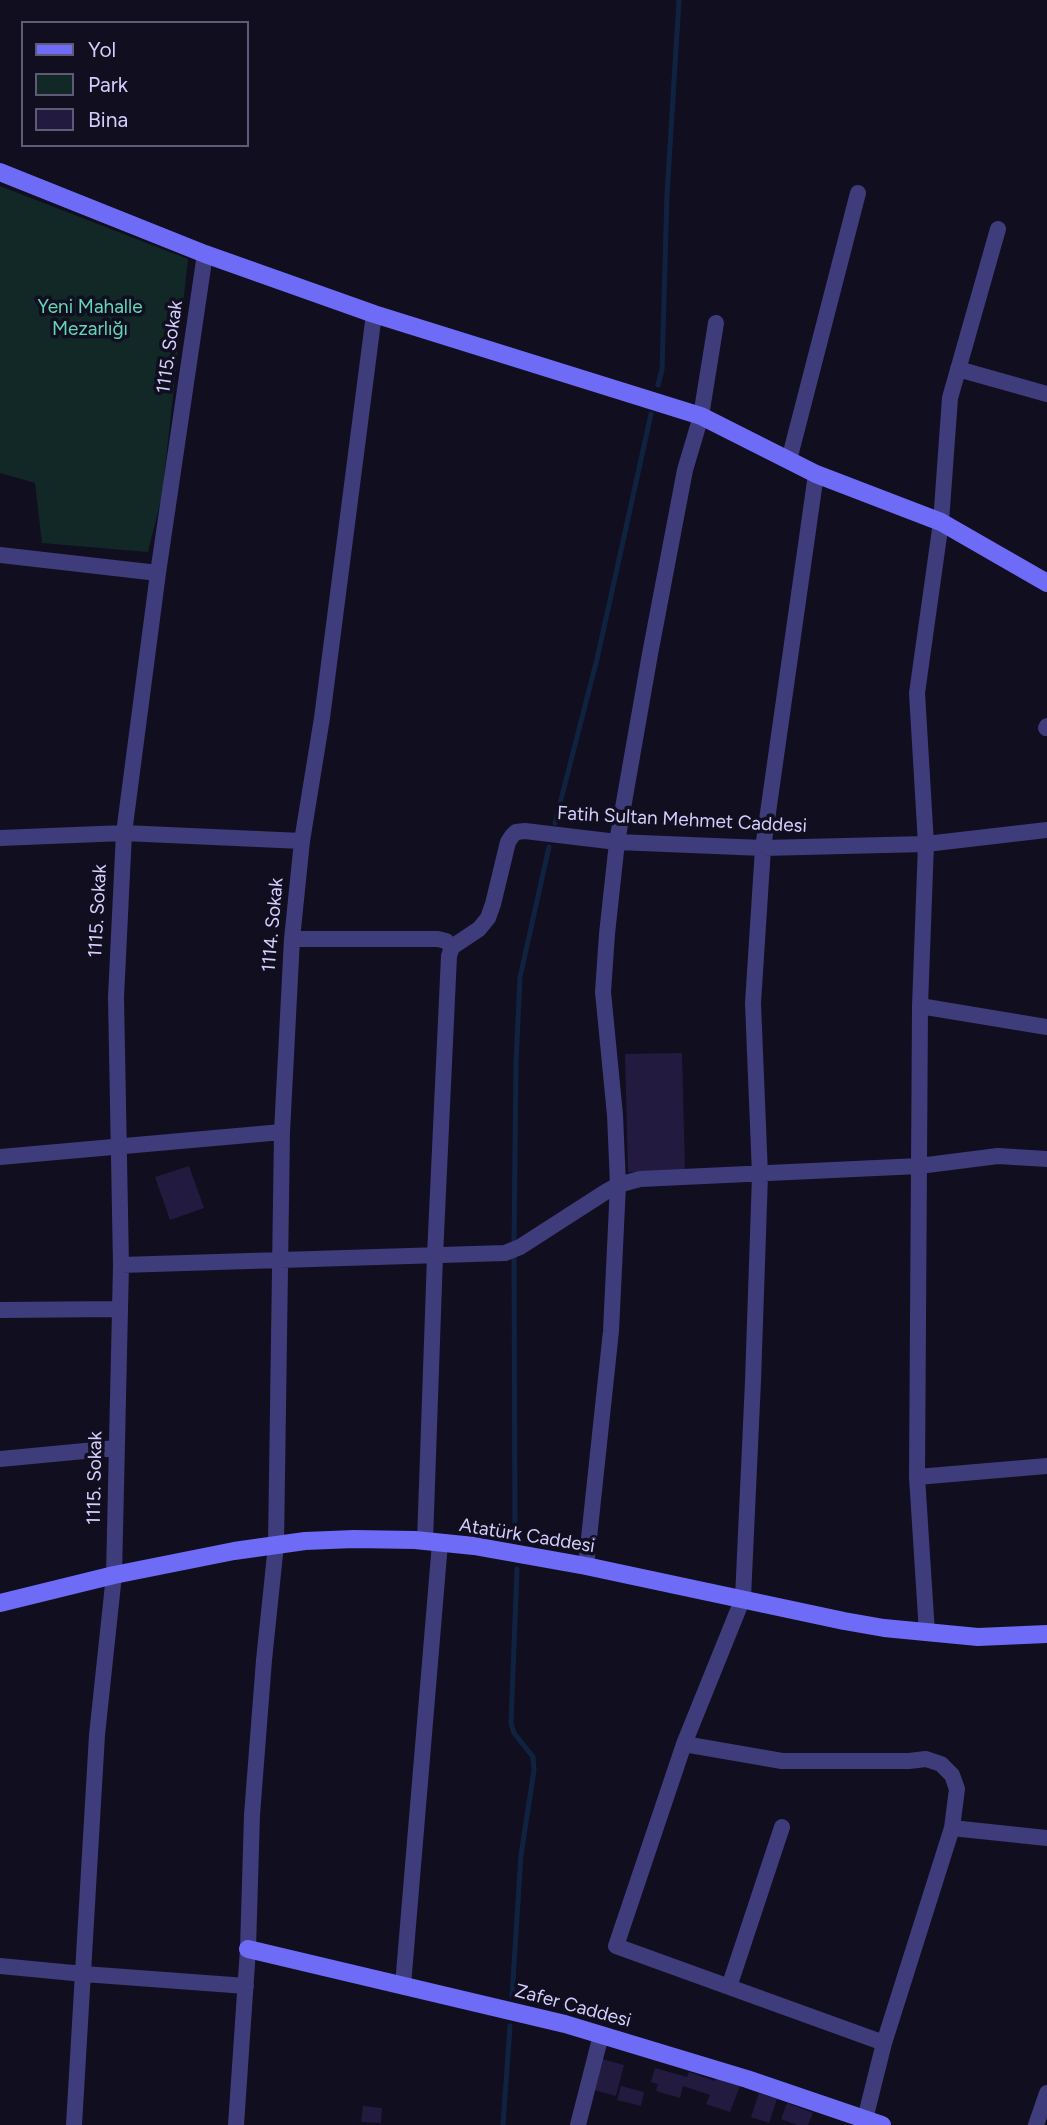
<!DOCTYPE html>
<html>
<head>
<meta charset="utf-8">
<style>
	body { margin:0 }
	#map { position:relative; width:1047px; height:2125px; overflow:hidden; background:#110e1f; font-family:Figtree,sans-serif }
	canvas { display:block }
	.legend { position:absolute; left:21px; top:21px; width:228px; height:126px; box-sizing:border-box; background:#110e1f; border:2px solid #5f5b77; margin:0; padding:9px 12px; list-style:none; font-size:21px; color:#d3cefc }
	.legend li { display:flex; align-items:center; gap:14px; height:35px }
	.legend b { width:35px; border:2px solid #5f5b77 }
</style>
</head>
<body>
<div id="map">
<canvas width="1047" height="2125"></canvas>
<ul class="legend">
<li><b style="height:9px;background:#6e6bf6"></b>Yol</li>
<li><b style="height:19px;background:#112827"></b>Park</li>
<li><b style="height:19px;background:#221b3f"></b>Bina</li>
</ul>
</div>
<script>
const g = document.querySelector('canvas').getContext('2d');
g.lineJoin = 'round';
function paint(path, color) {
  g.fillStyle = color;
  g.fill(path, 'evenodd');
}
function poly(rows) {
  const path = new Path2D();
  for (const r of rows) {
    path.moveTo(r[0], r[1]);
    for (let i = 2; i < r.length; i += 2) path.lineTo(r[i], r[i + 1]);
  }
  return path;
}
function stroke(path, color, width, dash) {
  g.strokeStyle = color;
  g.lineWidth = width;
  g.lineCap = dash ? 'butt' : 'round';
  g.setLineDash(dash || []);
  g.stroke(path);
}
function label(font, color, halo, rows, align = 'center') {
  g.font = font + ' Figtree,sans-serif';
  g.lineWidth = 7;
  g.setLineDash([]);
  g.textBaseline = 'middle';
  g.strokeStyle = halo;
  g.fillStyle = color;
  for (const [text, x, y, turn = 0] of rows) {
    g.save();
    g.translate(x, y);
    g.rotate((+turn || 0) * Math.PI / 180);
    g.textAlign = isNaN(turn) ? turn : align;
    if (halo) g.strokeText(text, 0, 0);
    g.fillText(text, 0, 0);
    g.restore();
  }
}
paint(poly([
	[0,186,188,259,162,496,148,552,42,543,35,483,0,473]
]), '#112827');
stroke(poly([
	[658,385,662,370,667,195,679,0],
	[555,823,597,659,651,414],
	[514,1244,516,1063,520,977,549,847],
	[514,1256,515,1538],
	[512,1996,521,1855,534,1770,533,1757,514,1733,511,1723,517,1569],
	[503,2125,510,2026]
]), '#0f2341', 5);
paint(poly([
	[682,1053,685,1171,628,1172,625,1054],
	[189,1166,204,1208,170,1220,155,1177],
	[602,2059,624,2065,616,2096,594,2090],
	[655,2068,687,2077,689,2072,715,2081,717,2075,741,2083,730,2112,706,2104,710,2095,683,2086,680,2098,656,2091,658,2084,651,2082],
	[621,2086,644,2092,641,2106,617,2100],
	[759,2093,777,2099,769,2123,751,2117],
	[787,2103,813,2113,808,2125,797,2125,781,2119],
	[363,2106,382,2108,381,2123,361,2122]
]), '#221b3f');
stroke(poly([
	[958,369,1047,394],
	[789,460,858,193],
	[816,474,763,848,753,1003,760,1175,753,1381,743,1598,684,1744,616,1946,884,2043],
	[0,555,158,573],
	[1046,728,1047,726],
	[0,838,124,833,302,841],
	[292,939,438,939,446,941,452,947],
	[920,1006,1047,1027],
	[0,1157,282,1132],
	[121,1265,505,1253,520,1247,607,1191,618,1185,640,1179,919,1166,998,1156,1047,1159],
	[0,1310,119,1309],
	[0,1459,116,1448],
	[917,1477,1047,1466],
	[425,1541,435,1256,449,956,452,947,479,929,488,918,493,904,508,842,512,836,516,832,525,831,617,842,763,848,926,844,1047,830],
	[586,1566,611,1331,618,1185,615,1115,603,992,607,934,617,842,650,654,685,470,701,416,716,323],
	[927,1633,917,1477,920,1006,926,844,917,693,941,522,950,398,998,229],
	[684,1744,782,1761,909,1761,926,1759,941,1764,952,1775,957,1789,952,1828,884,2043,865,2119],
	[952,1828,1047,1838],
	[0,1966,84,1974,246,1986],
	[403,1985,440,1543],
	[729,1987,782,1827],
	[74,2125,97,1735,114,1575,121,1265,116,997,124,833,158,573,205,254],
	[236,2125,248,1949,252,1815,264,1660,276,1545,282,1132,292,939,302,841,322,718,374,314],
	[578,2125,601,2035],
	[1036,2125,1047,2093]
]), '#3e3c7b', 16);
stroke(poly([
	[0,172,205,254,374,314,701,416,816,474,941,522,1047,583],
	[0,1603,114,1575,234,1551,305,1541,354,1539,415,1540,474,1546,586,1566,844,1621,884,1628,978,1637,1047,1634],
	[248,1949,565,2024,747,2079,882,2125]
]), '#6e6bf6', 18);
label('19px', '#60d7b8', '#110e1f', [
	["Yeni Mahalle",90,307],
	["Mezarlığı",90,329]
]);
label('19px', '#d3cefc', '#110e1f', [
	["1115. Sokak",170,347,-82],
	["Fatih Sultan Mehmet Caddesi",682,820,3],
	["1115. Sokak",98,911,-87],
	["1114. Sokak",273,925,-85],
	["1115. Sokak",95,1478,-89],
	["Atatürk Caddesi",527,1536,9],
	["Zafer Caddesi",573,2006,15]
]);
</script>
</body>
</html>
